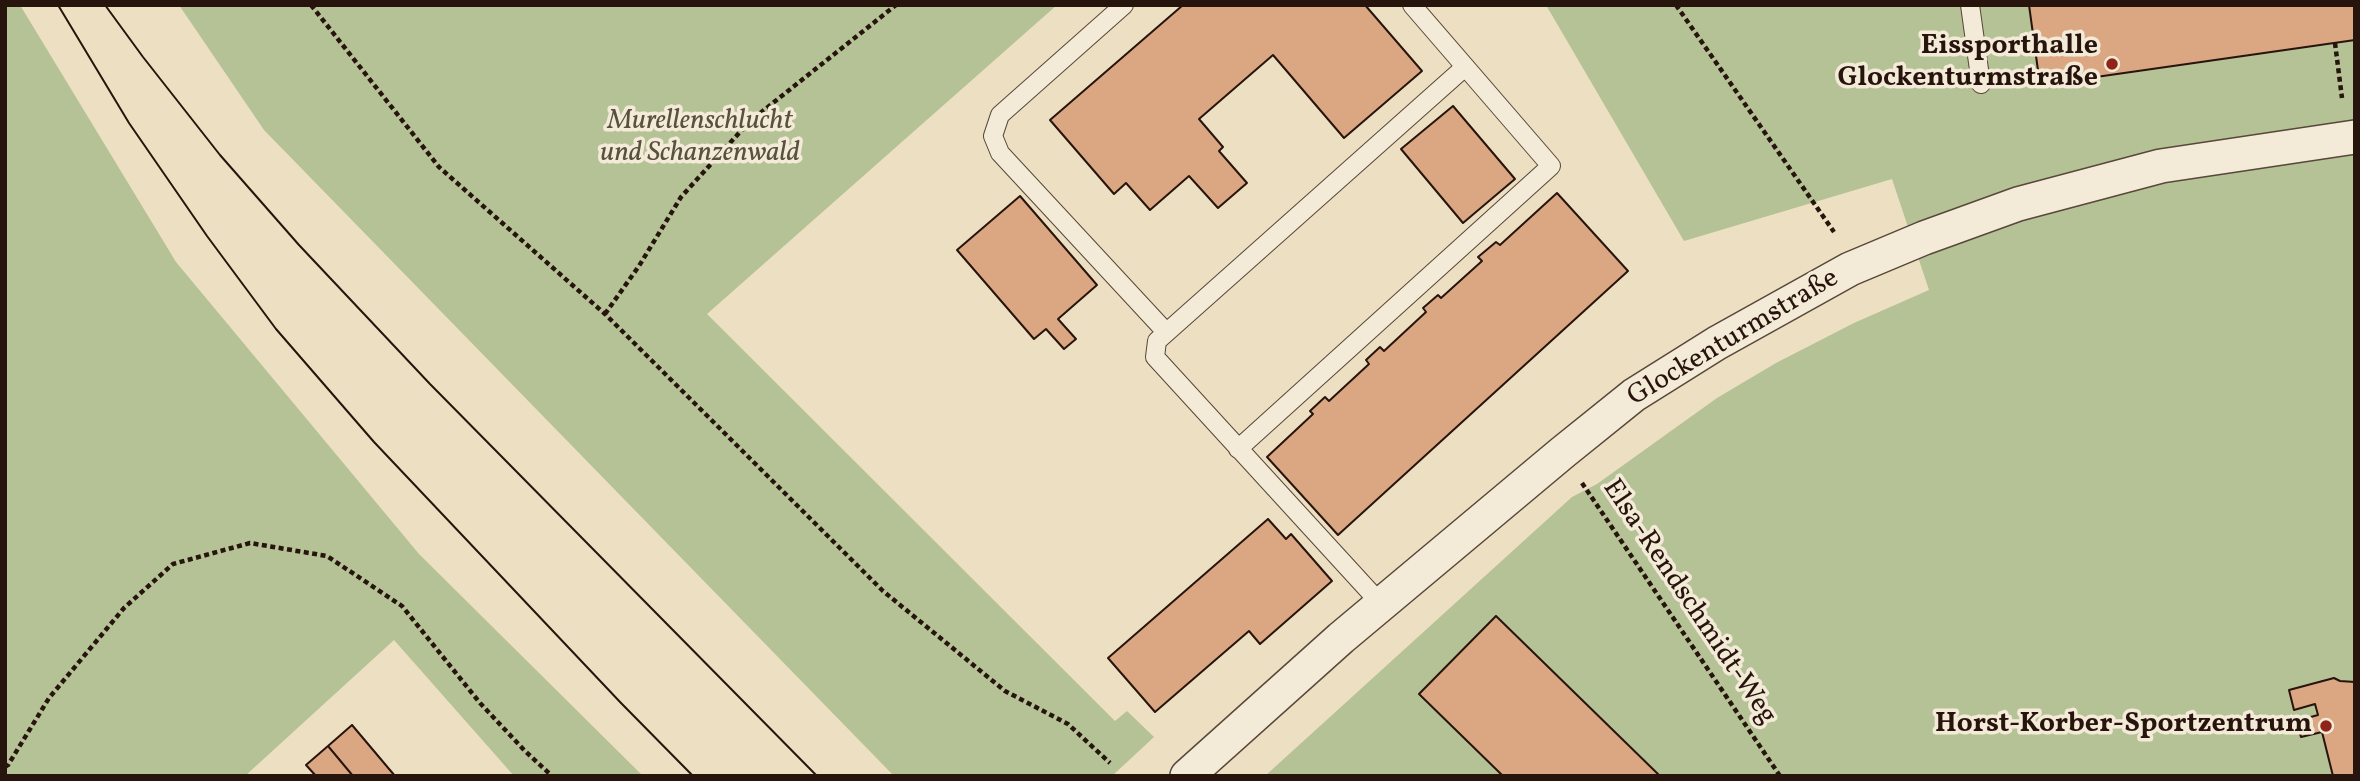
<!DOCTYPE html>
<html>
<head>
<meta charset="utf-8">
<style>
	body { margin:0 }
	#map { position:relative; width:2360px; height:781px; overflow:hidden; background:#eddfc1; font-family:Vollkorn,serif }
	canvas { display:block }
	.frame { position:absolute; inset:0; border:7px solid #27140d; pointer-events:none }
</style>
</head>
<body>
<div id="map">
<canvas width="2360" height="781"></canvas>
<div class="frame"></div>
</div>
<script>
const g = document.querySelector('canvas').getContext('2d');
g.lineJoin = 'round';
function paint(path, color) {
  g.fillStyle = color;
  g.fill(path, 'evenodd');
}
function poly(rows) {
  const path = new Path2D();
  for (const r of rows) {
    path.moveTo(r[0], r[1]);
    for (let i = 2; i < r.length; i += 2) path.lineTo(r[i], r[i + 1]);
  }
  return path;
}
function stroke(path, color, width, dash) {
  g.strokeStyle = color;
  g.lineWidth = width;
  g.lineCap = dash ? 'butt' : 'round';
  g.setLineDash(dash || []);
  g.stroke(path);
}
function label(font, color, halo, rows, align = 'center') {
  g.font = font + ' Vollkorn,serif';
  g.lineWidth = 7;
  g.setLineDash([]);
  g.textBaseline = 'middle';
  g.strokeStyle = halo;
  g.fillStyle = color;
  for (const [text, x, y, turn = 0] of rows) {
    g.save();
    g.translate(x, y);
    g.rotate((+turn || 0) * Math.PI / 180);
    g.textAlign = isNaN(turn) ? turn : align;
    if (halo) g.strokeText(text, 0, 0);
    g.fillText(text, 0, 0);
    g.restore();
  }
}
paint(poly([
	[5,5,20,5,176,262,419,554,643,776,514,776,394,640,245,776,5,776],
	[179,5,1057,5,707,314,1115,721,1127,711,1154,737,1112,776,894,776,264,130],
	[1546,5,2355,5,2355,776,1265,776,1572,497,1597,484,1717,398,1776,363,1854,323,1929,290,1892,179,1684,241]
]), '#b4c296');
const building = poly([
	[1183,5,1365,5,1422,71,1344,138,1273,55,1199,119,1223,147,1219,151,1247,183,1218,208,1189,176,1150,210,1126,183,1114,194,1050,120,1183,5],
	[2029,5,2355,5,2355,40,2040,85,2029,5],
	[1453,106,1515,179,1463,223,1401,149,1453,106],
	[1557,193,1628,271,1338,535,1267,457,1313,414,1310,411,1325,397,1329,401,1369,364,1366,360,1380,347,1384,351,1426,312,1423,308,1438,295,1441,298,1482,261,1478,257,1496,242,1500,245,1557,193],
	[1020,196,1097,285,1058,319,1076,339,1064,349,1046,329,1034,339,957,250,1020,196],
	[1268,519,1286,539,1291,534,1332,581,1260,644,1249,631,1155,712,1108,658,1268,519],
	[1496,616,1660,776,1503,776,1419,694,1496,616],
	[2334,678,2340,681,2355,682,2355,776,2333,776,2322,732,2301,737,2296,721,2318,715,2315,704,2294,710,2289,690,2334,678],
	[352,725,395,776,353,776,328,746,352,725],
	[328,746,353,776,316,776,306,765,328,746]
]);
paint(building, '#dba682');
stroke(building, '#27140d', 2);
const service = poly([
	[1124,5,1000,115,993,136,1000,153,1166,332],
	[1970,5,1981,84],
	[1238,449,1551,166,1412,5],
	[1381,604,1155,357,1157,341,1465,67]
]);
const minor = poly([
	[1187,776,1341,638,1562,453,1634,395,1717,343,1850,269,1924,238,2018,204,2161,166,2355,137]
]);
stroke(service, '#58473a', 20);
stroke(minor, '#58473a', 36);
stroke(poly([
	[311,5,439,167,605,314,883,591,1005,691,1068,724,1110,763],
	[1676,5,1834,232],
	[2335,43,2342,98],
	[605,314,639,266,681,197,749,122,896,5],
	[1582,483,1780,776],
	[5,767,8,765,49,698,124,608,173,564,250,543,327,556,402,606,480,703,525,751,552,776]
]), '#27140d', 4.5, [5, 3.5]);
stroke(service, '#f3ead7', 18);
stroke(minor, '#f3ead7', 33);
stroke(poly([
	[58,5,129,123,207,236,276,329,374,442,621,703,693,776],
	[105,5,143,57,220,155,299,245,430,384,817,776]
]), '#27140d', 2);
for (const [x, y, r, color] of [
	[2112,64,7,"#8f2418"],
	[2326,726,7,"#8f2418"]
]) {
  const dot = new Path2D();
  dot.arc(x, y, r, 0, 2 * Math.PI);
  g.fillStyle = color;
  g.fill(dot);
  stroke(dot, '#f3ead7', 2.5);
}
label('bold 28px', '#27140d', '#f3ead7', [
	["Eissporthalle",2098,48],
	["Glockenturmstraße",2098,80],
	["Horst-Korber-Sportzentrum",2312,726]
], 'right');
label('italic 28px', '#58513d', '#f3ead7', [
	["Murellenschlucht",700,123],
	["und Schanzenwald",700,155]
]);
label('28px', '#27140d', '#f3ead7', [
	["Glockenturmstraße",1734,339,-31],
	["Elsa-Rendschmidt-Weg",1688,603,56]
]);
</script>
</body>
</html>
